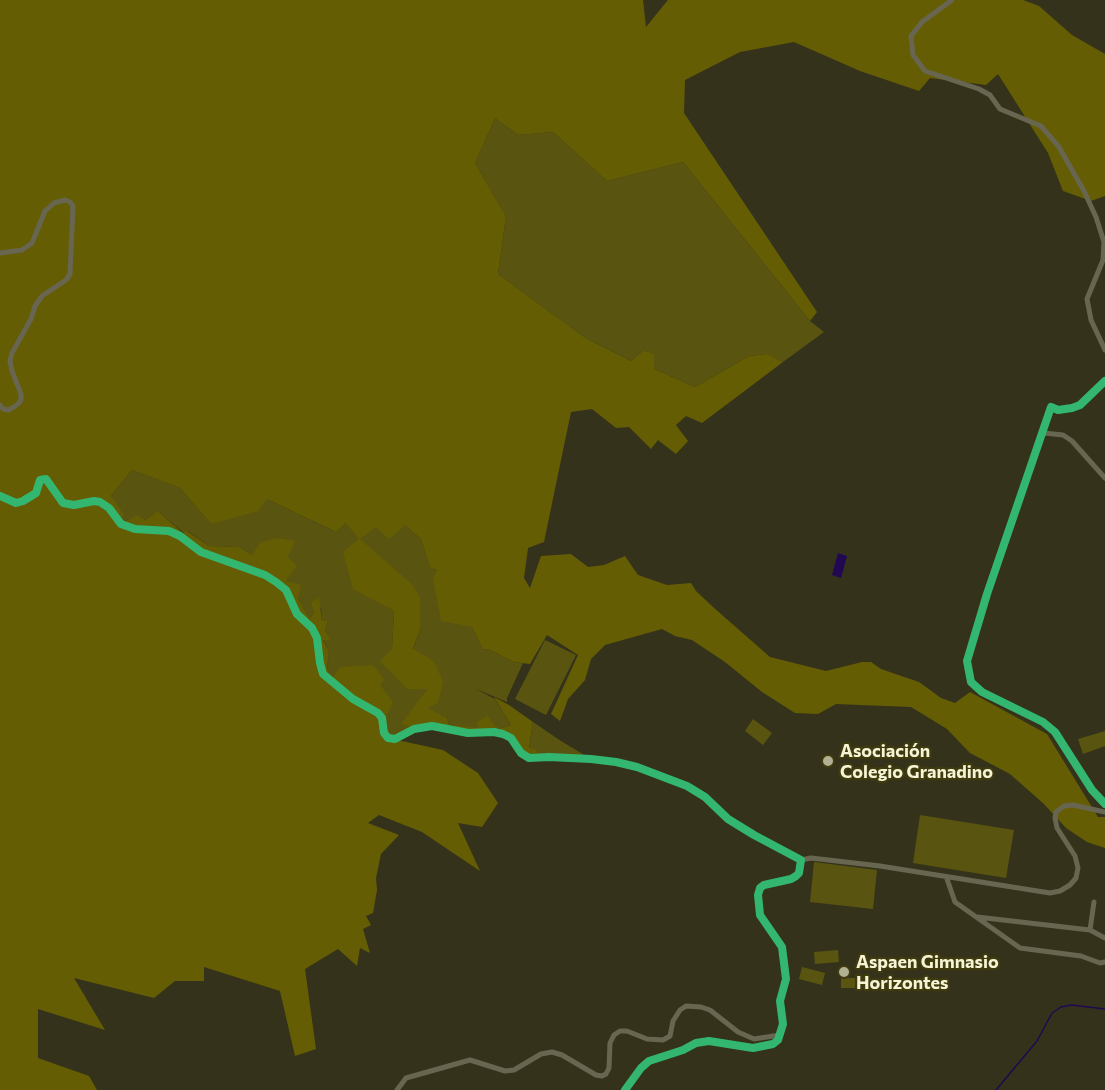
<!DOCTYPE html>
<html>
<head>
<meta charset="utf-8">
<style>
	body { margin:0 }
	canvas { display:block; background:#34321a }
</style>
</head>
<body>
<canvas width="1105" height="1090"></canvas>
<script>
const g = document.querySelector('canvas').getContext('2d');
g.lineJoin = 'round';
function paint(path, color) {
  g.fillStyle = color;
  g.fill(path, 'evenodd');
}
function poly(rows) {
  const path = new Path2D();
  for (const r of rows) {
    path.moveTo(r[0], r[1]);
    for (let i = 2; i < r.length; i += 2) path.lineTo(r[i], r[i + 1]);
  }
  return path;
}
function stroke(path, color, width, dash) {
  g.strokeStyle = color;
  g.lineWidth = width;
  g.lineCap = dash ? 'butt' : 'round';
  g.setLineDash(dash || []);
  g.stroke(path);
}
function label(font, color, halo, rows, align = 'center') {
  g.font = font + ' Commissioner,sans-serif';
  g.lineWidth = 4.5;
  g.setLineDash([]);
  g.textBaseline = 'middle';
  g.strokeStyle = halo;
  g.fillStyle = color;
  for (const [text, x, y, turn = 0] of rows) {
    g.save();
    g.translate(x, y);
    g.rotate((+turn || 0) * Math.PI / 180);
    g.textAlign = isNaN(turn) ? turn : align;
    if (halo) g.strokeText(text, 0, 0);
    g.fillText(text, 0, 0);
    g.restore();
  }
}
paint(poly([
	[495,118,518,135,553,132,607,181,683,162,810,321,824,332,783,362,768,354,749,356,695,387,654,369,654,354,644,350,631,361,587,339,498,274,506,216,475,163],
	[132,470,180,488,211,524,267,499,336,532,346,523,376,527,405,525,421,539,430,568,437,570,472,627,483,650,488,649,514,662,523,663,507,698,507,702,476,689,495,699,511,725,498,729,468,729,449,725,447,718,427,708,433,660,413,650,420,630,420,598,353,588,394,611,392,649,427,689,402,724,414,729,401,736,388,738,333,679,327,669,329,651,323,639,330,641,325,630,328,621,322,622,321,608,314,611,310,621,298,598,285,581,288,557,294,541,252,555,239,547,209,546,188,531,184,533,158,511,145,520,121,524,111,496],
	[545,640,576,655,546,715,515,699],
	[753,719,772,733,763,745,745,731],
	[533,722,561,741,591,759,536,758,529,749],
	[1105,731,1105,746,1083,754,1078,739],
	[920,815,1014,830,1006,878,913,863],
	[814,862,877,870,873,909,810,902],
	[838,950,839,962,815,964,814,952],
	[802,967,825,973,822,985,799,979],
	[841,978,859,978,859,988,841,988]
]), '#595410');
paint(poly([
	[0,0,643,0,646,27,668,0,1023,0,1039,6,1072,35,1105,54,1105,196,1091,201,1063,191,1048,153,998,74,986,85,930,78,919,91,860,71,794,42,740,52,685,80,684,113,817,312,810,321,683,162,607,181,553,132,518,135,495,118,475,163,506,216,498,274,587,339,631,361,644,350,654,354,654,369,695,387,749,356,768,354,783,362,702,423,686,416,676,425,688,441,676,454,658,440,651,449,629,427,616,428,592,409,571,412,544,542,528,548,524,578,530,588,541,556,571,554,588,567,604,565,625,556,638,575,667,585,691,583,696,591,713,607,770,657,826,671,862,662,871,662,881,669,919,682,941,698,955,703,970,692,1047,734,1098,817,1105,817,1105,848,1087,842,1066,828,1044,804,1010,774,970,753,947,729,911,707,836,704,818,714,795,713,762,692,725,662,692,640,675,636,662,629,605,645,591,659,585,680,568,699,560,721,551,714,578,655,547,635,530,664,514,662,488,649,483,650,472,627,441,621,433,578,437,570,430,568,421,539,405,525,389,539,376,527,360,539,413,585,420,598,420,630,413,649,433,660,443,681,438,703,428,708,447,718,449,725,479,728,476,723,487,716,498,729,511,725,494,697,509,705,533,722,529,748,537,750,536,758,529,758,503,734,468,733,443,727,414,729,401,724,427,689,407,689,380,661,392,649,394,611,353,589,343,552,359,539,346,523,336,532,267,499,258,511,211,524,180,488,132,470,111,496,124,515,118,520,121,524,138,515,145,520,158,511,183,533,187,531,209,546,239,547,252,555,261,542,277,538,295,541,288,557,297,566,286,581,301,585,298,598,310,620,314,611,311,602,319,598,322,621,328,621,325,630,331,641,323,640,329,651,327,669,333,678,340,667,373,665,384,679,380,685,393,702,386,717,382,718,388,738,443,750,478,773,498,803,482,827,458,823,480,871,422,832,379,815,368,823,399,835,381,854,376,878,377,890,373,913,366,916,371,925,363,929,370,953,360,948,357,966,338,949,305,969,316,1049,295,1056,280,991,204,967,204,981,175,981,154,998,74,978,105,1030,38,1009,38,1058,89,1076,97,1090,0,1090]
]), '#645d04');
paint(poly([
	[838,553,847,556,841,578,832,575]
]), '#200852');
stroke(poly([
	[996,1090,1037,1041,1052,1013,1061,1007,1071,1005,1105,1009]
]), '#200852', 1.5);
stroke(poly([
	[952,0,922,22,911,36,913,55,925,71,979,89,990,95,1000,109,1041,126,1059,147,1084,191,1096,217,1104,242,1103,260,1087,299,1091,320,1105,350],
	[0,253,22,250,32,243,45,211,54,203,65,200,70,202,73,206,70,274,66,280,42,296,35,306,31,319,12,353,10,361,12,371,21,394,21,400,18,404,9,410,3,409,0,405],
	[1105,381,1080,405,1072,408,1058,410,1051,407,987,594,967,661,971,682,982,692,1043,722,1055,732,1092,790,1105,804],
	[1044,433,1063,435,1072,441,1105,478],
	[0,496,16,503,23,501,36,493,40,480,46,479,63,503,74,505,94,501,100,502,109,508,121,524,135,529,169,531,180,536,201,552,265,575,276,582,286,590,297,614,312,628,317,638,320,663,323,674,353,699,378,713,382,718,384,733,388,738,395,739,414,729,432,726,468,733,494,732,503,734,511,738,521,753,529,758,549,757,591,759,616,762,637,767,687,786,705,797,728,819,754,835,801,860,799,873,796,876,791,879,764,885,760,888,758,895,760,915,782,947,786,979,780,1001,783,1024,778,1040,773,1044,753,1048,709,1041,696,1043,683,1050,649,1061,641,1068,625,1090],
	[801,860,811,858,880,866,1050,893,1060,891,1070,885,1076,878,1078,868,1075,856,1057,828,1055,818,1056,812,1064,806,1073,805,1105,812],
	[947,879,955,902,1020,948,1081,956,1100,963,1105,962],
	[977,917,1090,930,1105,938],
	[1090,930,1094,902],
	[397,1090,406,1078,470,1060,505,1071,514,1070,541,1054,552,1052,562,1055,596,1075,602,1076,606,1074,609,1068,610,1043,614,1035,620,1031,627,1031,647,1039,663,1040,670,1036,673,1021,680,1010,686,1006,701,1007,710,1010,738,1032,754,1039,780,1035]
]), '#686651', 5);
stroke(poly([
	[1105,381,1080,405,1072,408,1058,410,1051,407,987,594,967,661,971,682,982,692,1043,722,1055,732,1092,790,1105,804],
	[0,496,16,503,23,501,36,493,40,480,46,479,63,503,74,505,94,501,100,502,109,508,121,524,135,529,169,531,180,536,201,552,265,575,276,582,286,590,297,614,312,628,317,638,320,663,323,674,353,699,378,713,382,718,384,733,388,738,395,739,414,729,432,726,468,733,494,732,503,734,511,738,521,753,529,758,549,757,591,759,616,762,637,767,687,786,705,797,728,819,754,835,801,860,799,873,796,876,791,879,764,885,760,888,758,895,760,915,782,947,786,979,780,1001,783,1024,778,1040,773,1044,753,1048,709,1041,696,1043,683,1050,649,1061,641,1068,625,1090]
]), '#33b770', 8);
for (const [x, y, r, color] of [
	[828,761,6,"#b2b094"],
	[844,972,6,"#b2b094"]
]) {
  const dot = new Path2D();
  dot.arc(x, y, r, 0, 2 * Math.PI);
  g.fillStyle = color;
  g.fill(dot);
  stroke(dot, '#3f3b0f', 2);
}
label('bold 18px', '#f6f4d6', '#3f3b0f', [
	["Asociación",840,751],
	["Colegio Granadino",840,772],
	["Aspaen Gimnasio",856,962],
	["Horizontes",856,983]
], 'left');
</script>
</body>
</html>
